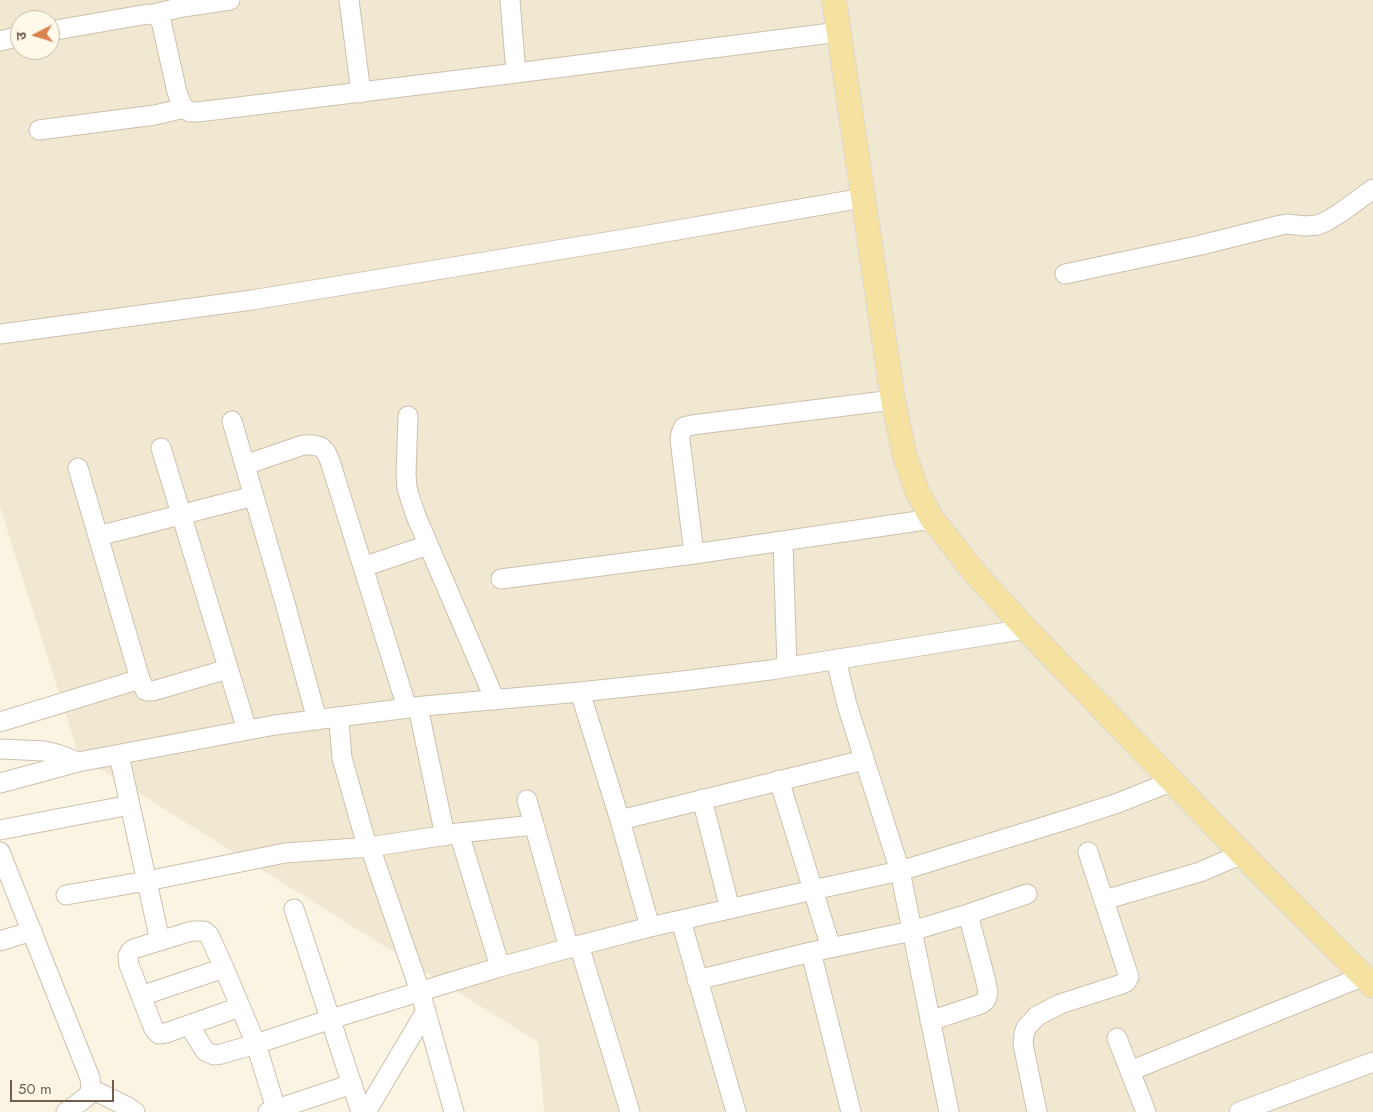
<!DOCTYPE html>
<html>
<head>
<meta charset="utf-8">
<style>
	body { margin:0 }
	#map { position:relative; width:1373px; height:1112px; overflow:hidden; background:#faf5e3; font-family:Jost,"Noto Sans Devanagari",sans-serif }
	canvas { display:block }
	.north { position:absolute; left:10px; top:10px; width:50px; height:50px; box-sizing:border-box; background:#fef9e9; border:1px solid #c5bbaa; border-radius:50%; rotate:265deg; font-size:14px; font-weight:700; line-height:20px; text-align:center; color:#705e4b }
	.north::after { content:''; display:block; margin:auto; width:18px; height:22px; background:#dc8451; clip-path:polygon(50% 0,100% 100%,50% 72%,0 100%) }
	.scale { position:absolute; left:10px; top:1080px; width:104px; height:22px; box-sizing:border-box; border:2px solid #705e4b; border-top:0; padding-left:6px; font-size:15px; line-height:18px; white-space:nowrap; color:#705e4b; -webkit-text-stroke:4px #fef9e9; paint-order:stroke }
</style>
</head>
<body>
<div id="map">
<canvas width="1373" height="1112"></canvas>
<div class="north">उ</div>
<div class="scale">50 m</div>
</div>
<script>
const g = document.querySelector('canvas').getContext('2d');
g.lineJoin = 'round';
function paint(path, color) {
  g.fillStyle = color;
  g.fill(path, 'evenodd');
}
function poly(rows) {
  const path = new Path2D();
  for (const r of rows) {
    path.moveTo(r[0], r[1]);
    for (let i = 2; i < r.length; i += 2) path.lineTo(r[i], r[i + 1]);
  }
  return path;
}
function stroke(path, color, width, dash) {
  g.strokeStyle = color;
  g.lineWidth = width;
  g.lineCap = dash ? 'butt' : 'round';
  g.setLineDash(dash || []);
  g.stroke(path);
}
paint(poly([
	[0,0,1373,0,1373,1112,544,1112,538,1042,79,756,0,507],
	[20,20,50,20,50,50,20,50]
]), '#f1e8d2');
const minor = poly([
	[349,0,361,93],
	[510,0,516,73],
	[153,14,183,7,230,0],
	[50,31,148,14,157,16,160,19,162,25,177,92,181,103,184,108,190,112,198,112,516,73,839,32],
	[0,41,20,36],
	[39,130,155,115,184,108],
	[1065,274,1201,245,1281,225,1287,224,1305,226,1318,225,1327,221,1340,213,1373,189],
	[0,334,252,300,631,238,863,198],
	[408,416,406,474,407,488,411,501,416,516,495,700],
	[232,421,285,603,317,720],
	[161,448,247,730],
	[245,465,303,445,313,445,321,447,326,452,330,461,407,708],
	[78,468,140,679,145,690,147,691,153,691,228,669],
	[98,536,254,496],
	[783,542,787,667],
	[694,554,680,440,681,433,684,427,692,425,893,400],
	[363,567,428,545],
	[501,579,694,554,932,519],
	[836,659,847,705,900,871,949,1112],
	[580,692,620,820,650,927],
	[418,707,445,836],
	[344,717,339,723,342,758,367,846,370,847,420,991,454,1112],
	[0,722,140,679],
	[0,749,44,751,57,754,78,762],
	[119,755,160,941],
	[779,780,831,948],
	[0,783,78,762,275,725,424,706,580,692,683,681,770,670,1026,629],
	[702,799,730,909],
	[527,800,569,948],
	[620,820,864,760],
	[0,830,130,805],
	[459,833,500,967],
	[0,852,90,1078,91,1089,89,1094,84,1099,66,1112],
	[66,895,147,881,285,853,370,847,459,833,533,825],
	[1104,900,1200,872,1242,854],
	[294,909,361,1112],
	[681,921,736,1112],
	[0,941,32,931],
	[579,945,630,1112],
	[811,952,851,1112],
	[697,980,811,952,912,931,968,914,1027,894],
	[141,996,224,968],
	[240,1007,166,1033,159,1034,154,1029,129,965,128,956,130,952,133,949,192,931,204,931,209,935,224,968,256,1044,276,1109],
	[930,1021,981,1004,985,1001,987,997,988,992,985,978,968,914],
	[189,1025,205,1051,214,1055,221,1054,256,1044,331,1019,500,967,569,948,650,927,813,890,900,871,1069,819,1118,803,1173,781],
	[1117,1038,1146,1112],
	[1130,1071,1364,976],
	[91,1089,126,1106,135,1112],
	[268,1112,352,1084],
	[366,1112,426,1011],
	[1037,1112,1023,1044,1024,1034,1026,1028,1037,1016,1060,1004,1122,984,1126,982,1129,977,1088,852],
	[1239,1112,1373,1062]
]);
const major = poly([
	[834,0,893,400,905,456,917,491,932,519,949,540,974,572,1026,629,1242,854,1373,986]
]);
stroke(minor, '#cdc0ae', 21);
stroke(major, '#ddd8d4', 26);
stroke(minor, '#fff', 19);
stroke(major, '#f5e2a0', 24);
</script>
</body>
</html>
